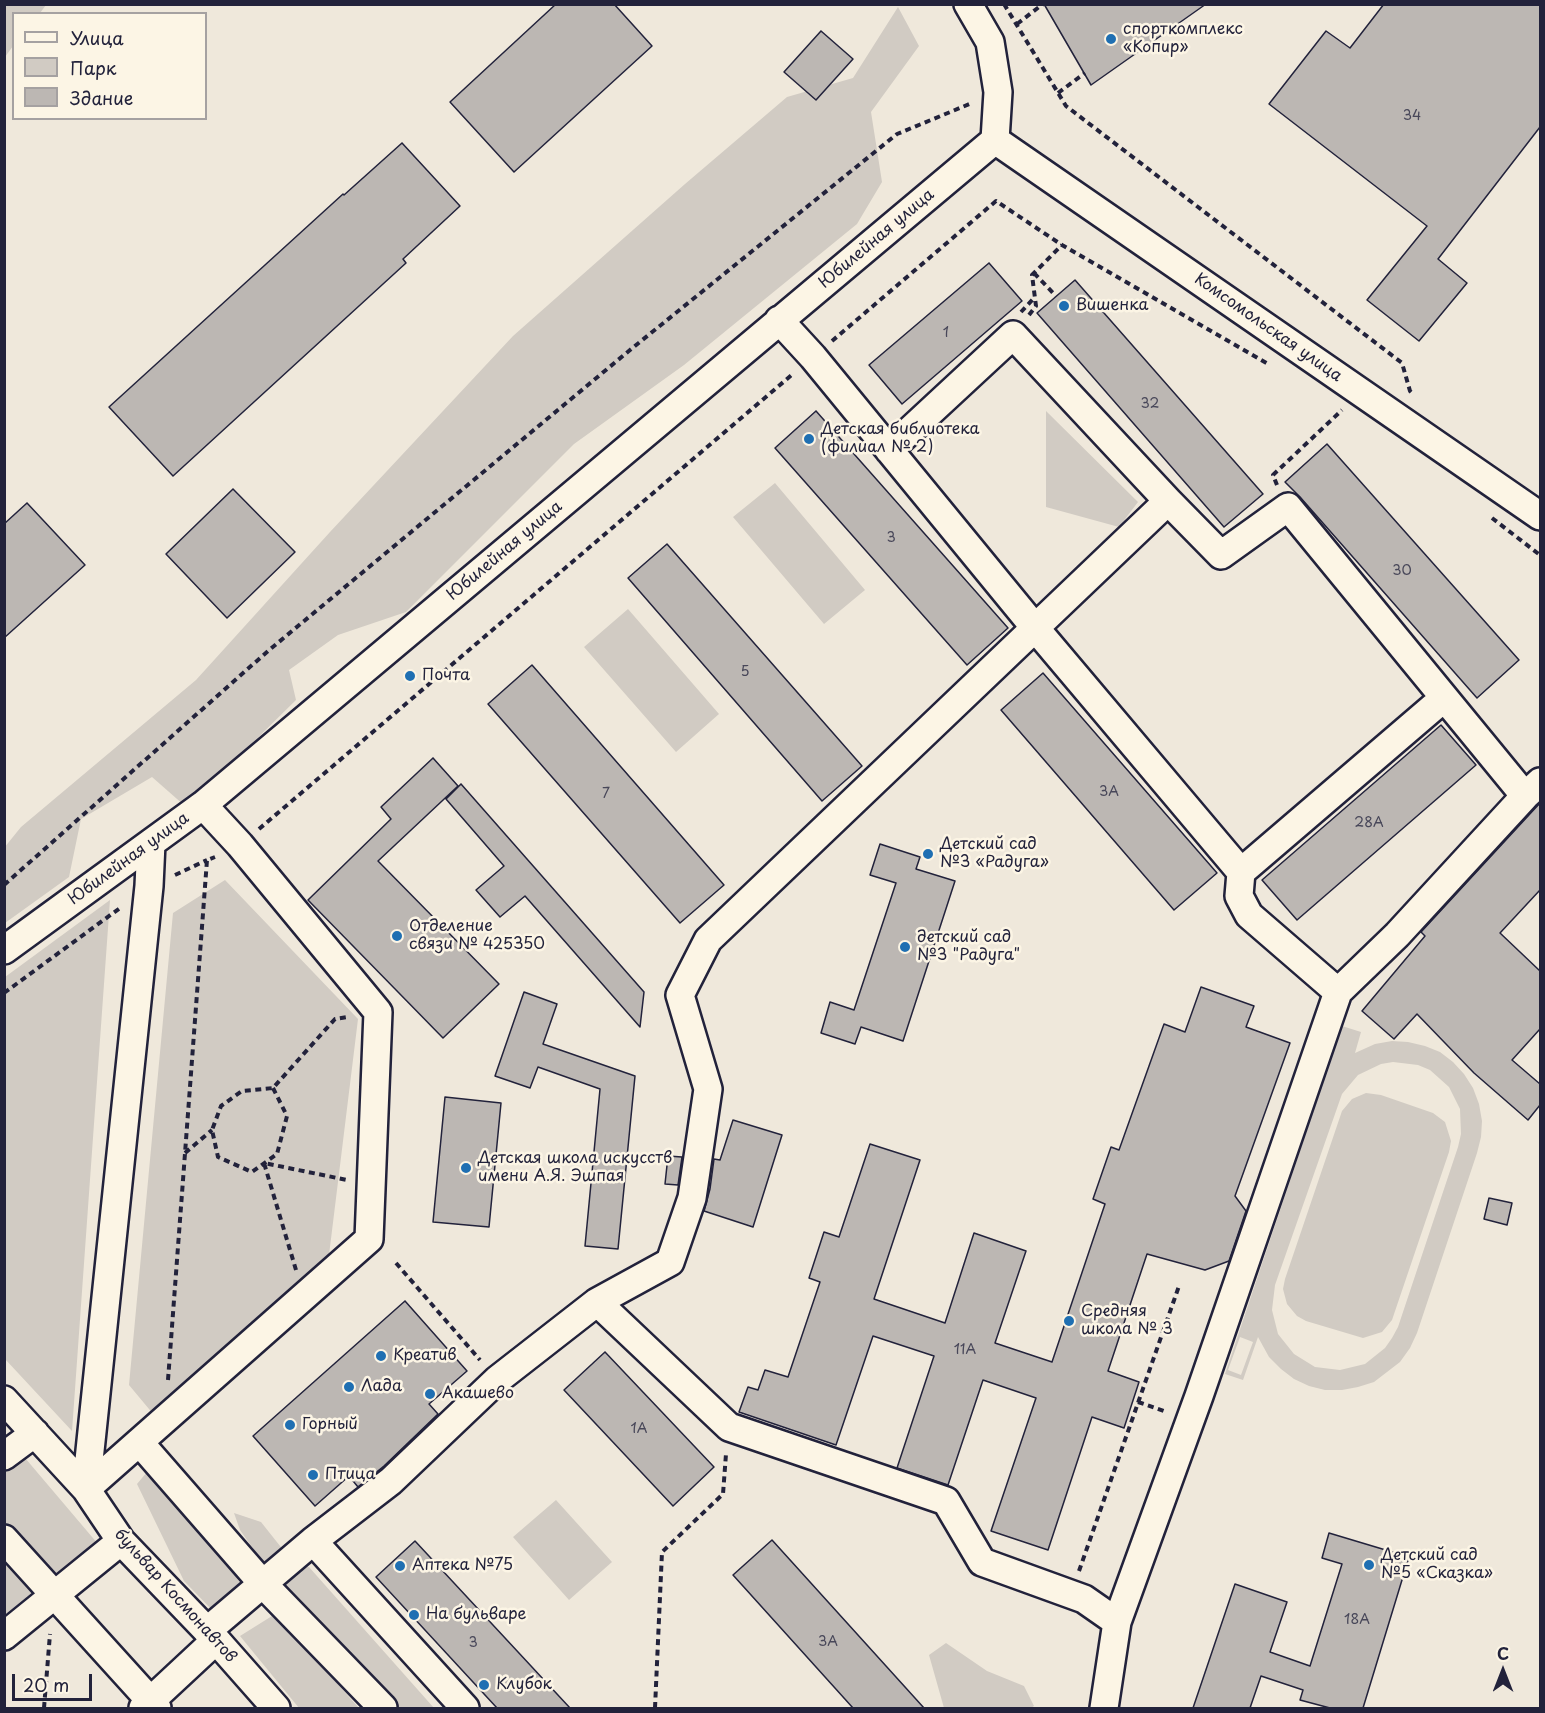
<!DOCTYPE html>
<html>
<head>
<meta charset="utf-8">
<style>
	body { margin:0 }
	#map { position:relative; width:1545px; height:1713px; overflow:hidden; background:#efe8db; font-family:"Playpen Sans",sans-serif }
	canvas { display:block }
	.frame { position:absolute; inset:0; border:6px solid #22223b; pointer-events:none }
	.legend { position:absolute; left:12px; top:12px; width:195px; height:108px; box-sizing:border-box; background:#fcf5e5; border:2px solid #a5a1a1; margin:0; padding:8px 10px; list-style:none; font-size:18px; color:#22223b }
	.legend li { display:flex; align-items:center; gap:12px; height:30px }
	.legend b { width:30px; border:2px solid #a5a1a1 }
	.north { position:absolute; left:1473px; top:1641px; width:60px; height:60px; -webkit-text-stroke:4px #fcf5e5; paint-order:stroke; rotate:0deg; font-size:16px; font-weight:700; line-height:24px; text-align:center; color:#22223b }
	.north::after { content:''; display:block; margin:auto; width:21px; height:27px; background:#22223b; clip-path:polygon(50% 0,100% 100%,50% 72%,0 100%) }
	.scale { position:absolute; left:12px; top:1674px; width:80px; height:27px; box-sizing:border-box; border:3px solid #22223b; border-top:0; padding-left:8px; font-size:18px; line-height:21px; white-space:nowrap; color:#22223b; -webkit-text-stroke:4px #fcf5e5; paint-order:stroke }
</style>
</head>
<body>
<div id="map">
<canvas width="1545" height="1713"></canvas>
<div class="frame"></div>
<ul class="legend">
<li><b style="height:8px;background:#fcf5e5"></b>Улица</li>
<li><b style="height:16px;background:#d1cbc3"></b>Парк</li>
<li><b style="height:16px;background:#bcb7b3"></b>Здание</li>
</ul>
<div class="north">С</div>
<div class="scale">20 m</div>
</div>
<script>
const g = document.querySelector('canvas').getContext('2d');
g.lineJoin = 'round';
function paint(path, color) {
  g.fillStyle = color;
  g.fill(path, 'evenodd');
}
function poly(rows) {
  const path = new Path2D();
  for (const r of rows) {
    path.moveTo(r[0], r[1]);
    for (let i = 2; i < r.length; i += 2) path.lineTo(r[i], r[i + 1]);
  }
  return path;
}
function stroke(path, color, width, dash) {
  g.strokeStyle = color;
  g.lineWidth = width;
  g.lineCap = dash ? 'butt' : 'round';
  g.setLineDash(dash || []);
  g.stroke(path);
}
function label(font, color, halo, rows, align = 'center') {
  g.font = font + ' "Playpen Sans",sans-serif';
  g.lineWidth = 5;
  g.setLineDash([]);
  g.textBaseline = 'middle';
  g.strokeStyle = halo;
  g.fillStyle = color;
  for (const [text, x, y, turn = 0] of rows) {
    g.save();
    g.translate(x, y);
    g.rotate((+turn || 0) * Math.PI / 180);
    g.textAlign = isNaN(turn) ? turn : align;
    if (halo) g.strokeText(text, 0, 0);
    g.fillText(text, 0, 0);
    g.restore();
  }
}
paint(poly([
	[5,4,46,5,40,13,14,14,13,46,5,57],
	[898,7,919,46,871,112,882,182,857,224,684,365,574,444,406,612,338,635,289,670,296,700,223,772,185,806,152,777,81,819,69,877,5,923,4,848,21,827,196,680,330,532,513,336,685,184,787,97,853,78],
	[1046,411,1138,502,1119,527,1046,507],
	[775,483,865,590,824,624,733,517],
	[628,609,719,714,676,752,584,647],
	[225,880,358,1019,329,1255,154,1415,129,1385,173,913],
	[110,900,72,1431,5,1359,5,977],
	[1342,1026,1361,1032,1355,1053,1375,1044,1392,1041,1408,1042,1425,1046,1440,1052,1453,1062,1464,1074,1473,1088,1479,1104,1482,1121,1481,1137,1477,1153,1417,1333,1410,1348,1400,1362,1374,1382,1358,1387,1342,1390,1325,1390,1309,1386,1294,1379,1281,1369,1269,1357,1258,1337,1243,1380,1225,1374],
	[1393,1062,1418,1065,1430,1070,1449,1087,1460,1109,1461,1134,1458,1147,1398,1327,1392,1338,1385,1348,1365,1364,1340,1370,1315,1367,1294,1354,1278,1334,1272,1310,1275,1285,1342,1094,1358,1075,1381,1064],
	[1240,1337,1253,1342,1241,1375,1228,1370],
	[1366,1093,1381,1095,1433,1113,1445,1122,1451,1141,1449,1152,1392,1320,1382,1332,1363,1338,1306,1321,1297,1316,1287,1304,1283,1289,1285,1279,1342,1111,1352,1099],
	[20,1452,98,1544,5,1622,5,1465],
	[147,1472,201,1528,243,1587,215,1613,184,1581,137,1484],
	[556,1500,612,1562,569,1600,513,1537],
	[234,1513,261,1522,288,1556,268,1570,240,1530],
	[309,1567,434,1708,396,1708,285,1585,290,1569],
	[272,1616,325,1670,359,1708,299,1708,240,1636],
	[946,1643,987,1671,1024,1686,1034,1706,1031,1708,944,1708,929,1655]
]), '#d1cbc3');
const building = poly([
	[556,4,614,4,652,46,514,172,450,102,556,4],
	[1044,4,1206,4,1091,85,1044,4],
	[1384,4,1540,4,1540,127,1438,259,1467,283,1419,341,1367,300,1427,226,1269,104,1326,31,1350,48,1384,4],
	[821,31,853,59,816,100,784,72,821,31],
	[402,143,460,206,403,259,406,263,173,476,109,407,343,194,344,195,402,143],
	[989,263,1022,301,902,404,869,365,989,263],
	[1075,280,1263,494,1224,527,1037,313,1075,280],
	[816,411,1008,628,967,665,775,448,816,411],
	[1327,444,1519,660,1477,698,1300,497,1285,482,1327,444],
	[233,489,295,552,227,618,166,554,233,489],
	[27,503,85,565,4,638,4,524,27,503],
	[667,544,862,766,822,801,628,578,667,544],
	[532,665,724,885,680,923,488,704,532,665],
	[1043,673,1217,873,1174,910,1001,710,1043,673],
	[1441,725,1476,765,1297,920,1262,880,1441,725],
	[433,758,458,786,378,861,499,984,443,1038,308,900,391,819,381,807,433,758],
	[461,784,644,992,640,1027,525,896,500,917,476,890,504,866,446,799,461,784],
	[1540,803,1540,890,1500,933,1540,971,1540,1029,1512,1060,1540,1084,1540,1105,1528,1120,1474,1073,1417,1014,1394,1039,1362,1011,1425,936,1421,932,1540,803],
	[880,844,920,857,916,869,955,881,903,1041,861,1027,855,1044,821,1033,830,1002,854,1010,896,883,870,875,880,844],
	[1201,987,1254,1006,1246,1027,1290,1043,1235,1196,1246,1211,1229,1261,1205,1270,1147,1254,1108,1371,1139,1382,1124,1428,1092,1417,1048,1550,991,1531,1036,1398,983,1380,948,1485,897,1468,934,1356,873,1336,836,1445,739,1412,748,1387,758,1390,765,1370,788,1377,820,1282,809,1278,824,1232,839,1237,870,1144,920,1160,874,1299,945,1323,974,1233,1026,1251,995,1343,1052,1362,1105,1204,1093,1199,1111,1147,1119,1150,1164,1024,1185,1032,1201,987],
	[524,992,557,1004,543,1044,635,1076,618,1249,585,1246,600,1089,538,1067,530,1088,495,1076,524,992],
	[445,1097,501,1103,489,1227,433,1222,445,1097],
	[733,1120,782,1135,753,1227,704,1211,710,1189,714,1159,720,1160,733,1120],
	[668,1156,682,1157,678,1185,665,1184,668,1156],
	[1489,1198,1512,1203,1507,1225,1484,1219,1489,1198],
	[405,1301,467,1371,429,1404,438,1414,384,1466,358,1487,349,1476,315,1506,253,1436,405,1301],
	[605,1352,714,1467,673,1506,564,1390,605,1352],
	[1329,1533,1409,1557,1363,1708,1330,1708,1300,1700,1303,1690,1261,1676,1250,1708,1193,1708,1235,1584,1287,1602,1270,1652,1310,1666,1342,1564,1322,1558,1329,1533],
	[772,1540,924,1708,853,1708,733,1575,772,1540],
	[415,1541,570,1708,497,1708,376,1577,415,1541]
]);
paint(building, '#bcb7b3');
stroke(building, '#22223b', 1.5);
const minor = poly([
	[968,4,990,42,998,92,995,140],
	[995,140,1540,516],
	[779,320,813,357,1036,629,1241,872,1239,896,1249,915,1338,992],
	[889,450,1013,335,1168,501],
	[1241,872,1444,698],
	[4,950,203,805,995,140],
	[597,1302,670,1262,692,1198,708,1089,680,995,708,940,1168,501,1221,555,1288,507,1525,796],
	[4,1400,86,1489,121,1541,216,1640,276,1708],
	[140,1443,263,1584,383,1708],
	[4,1456,35,1433],
	[86,1489,369,1239,378,1012,240,845,203,805],
	[86,1489,149,886,151,843],
	[4,1539,157,1708],
	[313,1541,465,1708],
	[1117,1622,1199,1396,1338,992,1397,935,1525,796,1540,782],
	[207,1631,313,1541,391,1481,497,1380,597,1302,729,1427,946,1501,982,1562,1084,1599,1117,1622,1104,1708],
	[4,1636,121,1541],
	[143,1708,216,1640]
]);
stroke(minor, '#22223b', 32);
stroke(poly([
	[1004,4,1066,106,1402,363,1410,391,1412,393],
	[1017,24,1043,4],
	[1058,93,1085,73],
	[1034,273,1056,296],
	[1021,312,1035,297],
	[1029,315,1036,306,1032,275,1062,245],
	[832,341,996,201,1062,245,1268,364],
	[1277,485,1273,475,1342,410],
	[1492,518,1540,555],
	[259,829,794,373],
	[175,875,207,860],
	[4,885,268,651,630,350,897,134,972,103],
	[4,993,120,908],
	[273,1088,287,1116,277,1154,252,1172,218,1157,212,1130,221,1106,242,1091,273,1088,335,1019,348,1017],
	[185,1153,212,1130],
	[396,1263,480,1360],
	[296,1270,264,1163,347,1180],
	[168,1380,207,860,215,857],
	[1138,1402,1167,1412],
	[1079,1571,1179,1286],
	[44,1708,50,1634],
	[655,1708,662,1552,723,1494,726,1454]
]), '#22223b', 4, [6, 4.5]);
stroke(minor, '#fcf5e5', 27);
for (const [x, y, r, color] of [
	[1111,39,6,"#1f6fb2"],
	[1064,306,6,"#1f6fb2"],
	[809,439,6,"#1f6fb2"],
	[410,676,6,"#1f6fb2"],
	[928,854,6,"#1f6fb2"],
	[397,936,6,"#1f6fb2"],
	[905,947,6,"#1f6fb2"],
	[466,1168,6,"#1f6fb2"],
	[1069,1321,6,"#1f6fb2"],
	[381,1356,6,"#1f6fb2"],
	[349,1387,6,"#1f6fb2"],
	[430,1394,6,"#1f6fb2"],
	[290,1425,6,"#1f6fb2"],
	[313,1475,6,"#1f6fb2"],
	[1369,1565,6,"#1f6fb2"],
	[400,1566,6,"#1f6fb2"],
	[414,1615,6,"#1f6fb2"],
	[484,1685,6,"#1f6fb2"]
]) {
  const dot = new Path2D();
  dot.arc(x, y, r, 0, 2 * Math.PI);
  g.fillStyle = color;
  g.fill(dot);
  stroke(dot, '#fcf5e5', 2);
}
label('14px', '#484759', null, [
	["34",1412,116],
	["1",946,333],
	["32",1150,404],
	["3",891,538],
	["30",1402,571],
	["5",745,672],
	["3А",1109,792],
	["7",606,794],
	["28А",1369,823],
	["11А",965,1350],
	["1А",639,1429],
	["18А",1357,1620],
	["3А",828,1642],
	["3",473,1643]
]);
label('16px', '#22223b', '#fcf5e5', [
	["спорткомплекс",1123,30],
	["«Копир»",1123,48],
	["Вишенка",1076,306],
	["Детская библиотека",821,430],
	["(филиал № 2)",821,448],
	["Почта",422,676],
	["Детский сад",940,845],
	["№3 «Радуга»",940,863],
	["Отделение",409,927],
	["связи № 425350",409,945],
	["детский сад",917,938],
	["№3 \"Радуга\"",917,956],
	["Детская школа искусств",478,1159],
	["имени А.Я. Эшпая",478,1177],
	["Средняя",1081,1312],
	["школа № 3",1081,1330],
	["Креатив",393,1356],
	["Лада",361,1387],
	["Акашево",442,1394],
	["Горный",302,1425],
	["Птица",325,1475],
	["Детский сад",1381,1556],
	["№5 «Сказка»",1381,1574],
	["Аптека №75",412,1566],
	["На бульваре",426,1615],
	["Клубок",496,1685]
], 'left');
label('16px', '#22223b', '#fcf5e5', [
	["Юбилейная улица",877,239,-40],
	["Комсомольская улица",1268,328,35],
	["Юбилейная улица",505,551,-40],
	["Юбилейная улица",129,859,-36],
	["бульвар Космонавтов",175,1596,48]
]);
</script>
</body>
</html>
